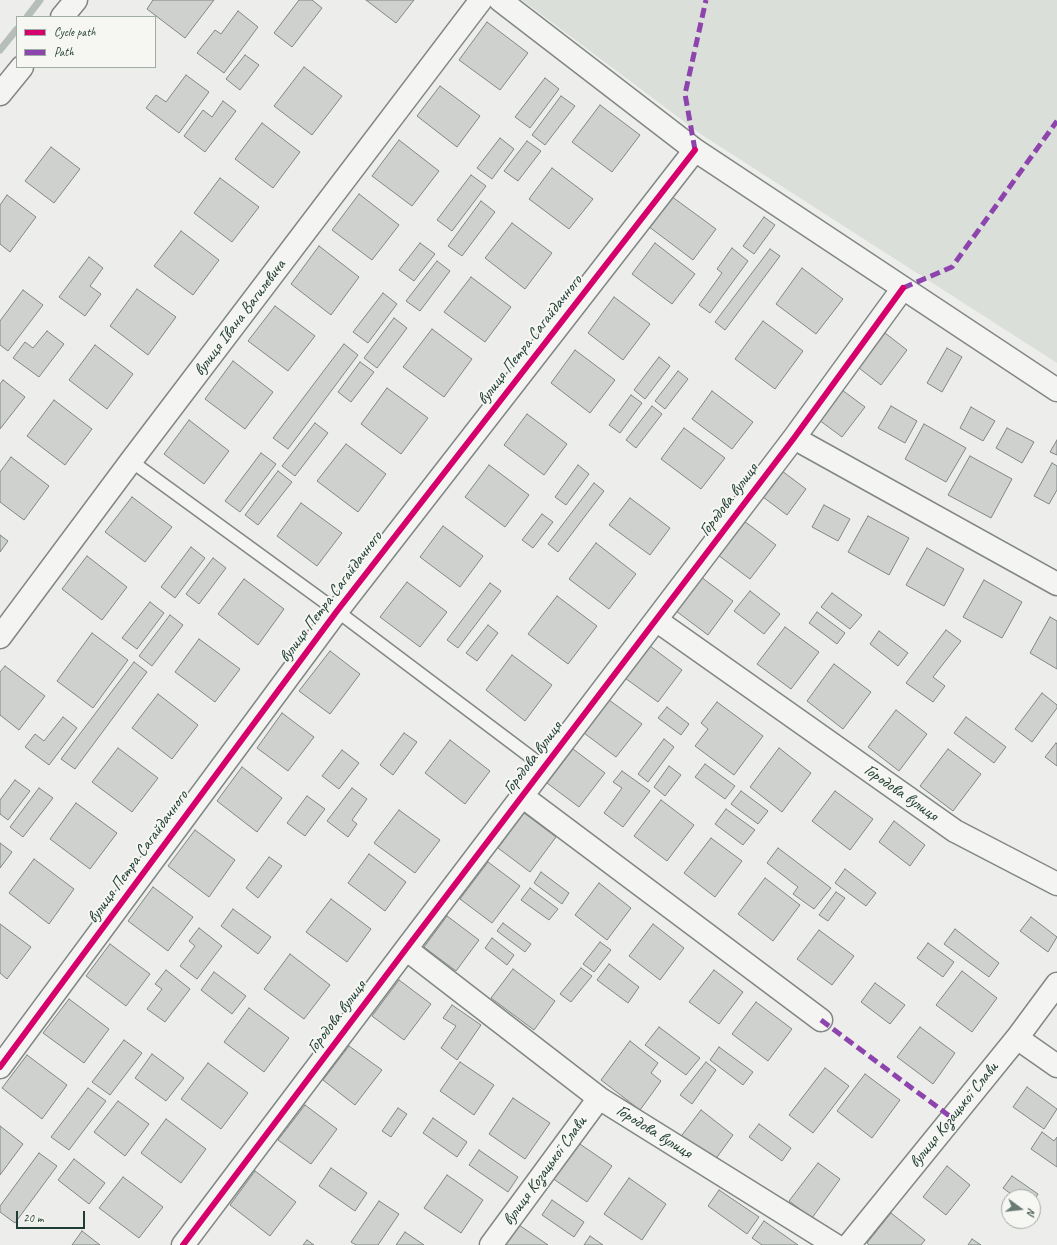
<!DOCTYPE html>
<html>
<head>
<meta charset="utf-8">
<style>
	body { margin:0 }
	#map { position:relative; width:1057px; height:1245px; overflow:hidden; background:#edeeeb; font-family:Caveat,sans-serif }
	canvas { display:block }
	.legend { position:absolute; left:16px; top:16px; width:140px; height:52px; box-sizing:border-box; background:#f6f6f2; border:1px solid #a0aca6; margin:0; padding:5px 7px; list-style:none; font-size:12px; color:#1f3d34 }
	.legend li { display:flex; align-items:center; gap:8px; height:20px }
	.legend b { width:20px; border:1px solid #a0aca6 }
	.north { position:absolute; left:1001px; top:1189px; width:40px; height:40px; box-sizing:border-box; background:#f6f6f2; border:1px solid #a0aca6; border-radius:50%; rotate:105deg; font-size:11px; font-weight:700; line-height:16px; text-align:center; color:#1f3d34 }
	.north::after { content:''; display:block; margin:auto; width:14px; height:18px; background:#677b74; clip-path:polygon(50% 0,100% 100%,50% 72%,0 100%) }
	.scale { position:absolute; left:16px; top:1211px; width:69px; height:18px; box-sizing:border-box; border:2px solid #1f3d34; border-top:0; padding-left:5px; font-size:12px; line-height:14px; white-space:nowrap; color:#1f3d34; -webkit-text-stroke:3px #f6f6f2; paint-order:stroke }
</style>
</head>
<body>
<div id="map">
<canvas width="1057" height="1245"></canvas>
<ul class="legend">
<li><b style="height:5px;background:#d6006c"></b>Cycle path</li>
<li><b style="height:5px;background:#8e44ad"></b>Path</li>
</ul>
<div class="north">N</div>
<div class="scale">20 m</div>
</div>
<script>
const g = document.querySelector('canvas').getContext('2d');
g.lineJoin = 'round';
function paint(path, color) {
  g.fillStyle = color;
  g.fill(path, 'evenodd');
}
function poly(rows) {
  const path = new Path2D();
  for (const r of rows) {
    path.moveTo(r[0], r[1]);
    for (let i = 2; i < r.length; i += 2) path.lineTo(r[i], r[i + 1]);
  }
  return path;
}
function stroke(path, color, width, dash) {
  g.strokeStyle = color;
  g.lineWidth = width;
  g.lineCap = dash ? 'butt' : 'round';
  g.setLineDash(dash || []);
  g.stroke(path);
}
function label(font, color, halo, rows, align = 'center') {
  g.font = font + ' Caveat,sans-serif';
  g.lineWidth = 4;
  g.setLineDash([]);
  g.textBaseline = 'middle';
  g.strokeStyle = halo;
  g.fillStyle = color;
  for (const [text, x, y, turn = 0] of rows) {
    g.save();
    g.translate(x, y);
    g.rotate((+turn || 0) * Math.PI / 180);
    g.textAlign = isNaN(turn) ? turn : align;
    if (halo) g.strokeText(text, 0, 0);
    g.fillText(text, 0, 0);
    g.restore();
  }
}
paint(poly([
	[522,0,1057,0,1057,363,702,135]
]), '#dadfda');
stroke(poly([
	[27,17,40,0],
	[0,50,17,29]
]), '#b6beb9', 7);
const building = poly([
	[153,0,214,0,185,38,147,9,153,0],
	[299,0,312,0,322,8,292,47,274,33,299,0],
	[366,0,414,0,396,23,366,0],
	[238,11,258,27,224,73,197,53,215,30,221,34,238,11],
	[487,22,528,53,500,90,459,60,487,22],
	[245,55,259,65,240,90,226,79,245,55],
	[304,67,342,96,312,135,274,106,304,67],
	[186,75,209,92,179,133,146,108,156,95,166,102,186,75],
	[545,78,559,89,530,128,515,117,545,78],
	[440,86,480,116,457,147,417,116,440,86],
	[561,96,575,106,545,145,532,135,561,96],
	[223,101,236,111,205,152,184,136,203,110,212,117,223,101],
	[600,105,640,135,612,172,572,142,600,105],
	[262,123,300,152,273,188,235,159,262,123],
	[500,138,514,149,492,179,477,168,500,138],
	[399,140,439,171,412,206,372,176,399,140],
	[527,141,541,151,518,181,504,171,527,141],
	[51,147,80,169,54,203,25,181,51,147],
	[552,168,593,199,569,229,529,199,552,168],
	[471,175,486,186,452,231,437,220,471,175],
	[220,178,259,207,232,242,194,213,220,178],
	[359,194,399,225,372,260,332,230,359,194],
	[7,195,36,217,10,252,0,244,0,205,7,195],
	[671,196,716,229,693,260,648,226,671,196],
	[481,201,495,212,462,256,448,246,481,201],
	[764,217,775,225,754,254,743,246,764,217],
	[512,223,552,253,525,289,485,258,512,223],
	[181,231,219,260,193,295,154,266,181,231],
	[420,243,435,254,414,281,399,270,420,243],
	[655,243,695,274,672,304,632,274,655,243],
	[319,246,359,277,331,315,291,284,319,246],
	[732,248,748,261,710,313,699,305,722,273,717,269,732,248],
	[770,249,780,256,725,330,715,322,770,249],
	[89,257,103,268,90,286,101,294,85,316,59,297,89,257],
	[437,261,450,271,420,311,406,301,437,261],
	[802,268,843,299,816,334,776,304,802,268],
	[471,277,511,307,485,342,444,312,471,277],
	[137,289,176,317,148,355,110,326,137,289],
	[23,290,43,305,8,351,0,345,0,321,23,290],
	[383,293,397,304,368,343,353,332,383,293],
	[614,297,650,324,623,360,588,333,614,297],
	[275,306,315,336,288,371,248,341,275,306],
	[394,318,407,328,377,368,364,358,394,318],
	[763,321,803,351,775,389,735,359,763,321],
	[432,329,472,359,444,397,403,367,432,329],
	[47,331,64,344,39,377,13,358,25,342,33,348,47,331],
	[885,333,907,350,881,385,859,368,885,333],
	[344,344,358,355,288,449,273,438,344,344],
	[95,345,133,374,107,409,69,380,95,345],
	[947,348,962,357,942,392,927,383,947,348],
	[575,350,615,380,590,413,551,383,575,350],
	[659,357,670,366,645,399,634,390,659,357],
	[233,361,273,392,245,429,205,399,233,361],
	[360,362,374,372,351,402,338,392,360,362],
	[678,371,688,379,665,409,655,401,678,371],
	[3,380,25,397,0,429,0,384,3,380],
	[387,388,428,418,401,454,361,424,387,388],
	[842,390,865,407,842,437,819,420,842,390],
	[712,391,753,422,732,449,692,419,712,391],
	[631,395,642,403,620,433,609,425,631,395],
	[54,400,92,429,65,465,27,436,54,400],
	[652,406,662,414,636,448,626,440,652,406],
	[891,406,917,421,905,443,878,428,891,406],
	[971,407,995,421,983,441,960,428,971,407],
	[527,414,567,444,544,475,504,445,527,414],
	[189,420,229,451,204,484,164,454,189,420],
	[315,423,328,433,295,476,282,466,315,423],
	[924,424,966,448,946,482,905,459,924,424],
	[684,428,725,458,701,489,661,459,684,428],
	[1007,428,1034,442,1022,463,996,448,1007,428],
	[1057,440,1057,455,1050,452,1057,440],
	[346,444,386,474,358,512,317,481,346,444],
	[261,453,276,464,240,512,225,501,261,453],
	[970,456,1012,479,991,518,948,495,970,456],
	[11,457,49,486,24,520,0,502,0,472,11,457],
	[1052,463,1057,466,1057,490,1049,504,1034,496,1052,463],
	[489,465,529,495,505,527,465,497,489,465],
	[578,465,589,474,566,505,555,497,578,465],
	[778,468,806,489,787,515,759,494,778,468],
	[278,471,292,482,258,525,245,515,278,471],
	[594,483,604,491,558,552,548,544,594,483],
	[132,497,172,527,145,562,105,532,132,497],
	[630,498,670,528,650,555,609,525,630,498],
	[301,503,342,533,317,566,277,536,301,503],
	[824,505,850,519,838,541,812,527,824,505],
	[542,514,553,522,533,548,522,540,542,514],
	[868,516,909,538,889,575,848,552,868,516],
	[744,521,776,545,750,579,718,555,744,521],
	[443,526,483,556,460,587,420,557,443,526],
	[0,535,8,541,0,552,0,535],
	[596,543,636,574,609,609,569,579,596,543],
	[191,547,205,558,175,598,161,587,191,547],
	[927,548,964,569,944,606,906,585,927,548],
	[87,556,127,587,102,620,62,589,87,556],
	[213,558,226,568,199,604,186,594,213,558],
	[701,577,733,601,708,635,676,611,701,577],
	[244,579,284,609,258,645,218,614,244,579],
	[984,580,1022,602,1002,638,963,617,984,580],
	[407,582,447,612,420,647,380,617,407,582],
	[490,583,501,591,458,648,447,640,490,583],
	[750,591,780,614,764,634,734,611,750,591],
	[832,593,862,615,850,629,821,607,832,593],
	[557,596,597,626,568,664,528,634,557,596],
	[150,602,164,613,137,649,122,638,150,602],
	[817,612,845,633,837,644,809,623,817,612],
	[170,615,183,625,152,666,139,656,170,615],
	[1050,617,1057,621,1057,669,1030,653,1050,617],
	[488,625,498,633,477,661,466,653,488,625],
	[785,627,819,652,791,689,757,664,785,627],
	[946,630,961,641,933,677,945,686,933,702,906,683,946,630],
	[879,631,908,653,898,666,870,644,879,631],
	[92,633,128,660,93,708,57,681,92,633],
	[199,639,240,669,215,702,175,672,199,639],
	[650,646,682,670,658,702,625,678,650,646],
	[330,651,360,674,330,714,299,691,330,651],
	[512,655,552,685,525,721,486,690,512,655],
	[134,662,147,672,75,769,61,759,134,662],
	[834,664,871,692,843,729,807,701,834,664],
	[5,666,45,696,19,730,0,715,0,672,5,666],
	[1042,693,1057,705,1057,708,1032,742,1015,729,1042,693],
	[158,694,198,725,172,759,132,728,158,694],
	[609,700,642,724,616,757,584,733,609,700],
	[717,702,763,736,734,775,695,746,708,729,701,723,717,702],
	[667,707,689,724,681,735,658,718,667,707],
	[896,710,927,734,899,771,868,747,896,710],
	[282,713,314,737,288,771,257,748,282,713],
	[63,717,77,728,49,765,25,747,35,734,44,741,63,717],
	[966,717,1006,747,994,763,954,733,966,717],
	[404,733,417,742,393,775,380,765,404,733],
	[664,739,674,747,648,782,638,774,664,739],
	[450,740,490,771,465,804,425,773,450,740],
	[1056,743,1057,744,1057,766,1045,757,1056,743],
	[118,748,158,778,132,812,92,782,118,748],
	[779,748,811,773,782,812,750,787,779,748],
	[573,749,605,773,579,807,547,783,573,749],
	[948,749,981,774,953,811,920,786,948,749],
	[342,750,359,763,339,789,322,776,342,750],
	[705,764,735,786,725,799,695,777,705,764],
	[669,766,681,775,665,796,654,787,669,766],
	[242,767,282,798,257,832,217,801,242,767],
	[622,771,650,791,623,827,604,813,622,788,613,782,622,771],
	[15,780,30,791,8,820,0,814,0,800,15,780],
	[39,788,53,798,23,837,10,827,39,788],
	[352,788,367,799,352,820,357,824,348,837,327,821,352,788],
	[741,791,768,811,758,824,731,804,741,791],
	[835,791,873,819,850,850,812,821,835,791],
	[307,796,325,809,305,836,287,823,307,796],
	[661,800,694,825,667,861,634,836,661,800],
	[76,803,117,833,90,869,50,839,76,803],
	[726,809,755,830,743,845,715,824,726,809],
	[399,810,440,840,415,873,374,843,399,810],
	[524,813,556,837,530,872,498,848,524,813],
	[894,821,925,845,910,866,879,842,894,821],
	[195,830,235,860,209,897,168,866,195,830],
	[711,838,742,861,715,897,684,873,711,838],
	[0,843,12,852,0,868,0,843],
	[778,848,831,888,814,909,793,894,798,887,767,863,778,848],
	[369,854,406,882,385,911,348,883,369,854],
	[269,857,282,866,258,898,246,888,269,857],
	[34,859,74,889,49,924,9,893,34,859],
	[488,862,520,886,492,923,460,899,488,862],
	[845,869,876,893,866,906,835,883,845,869],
	[541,872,569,893,562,904,534,883,541,872],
	[765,878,800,905,773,941,738,914,765,878],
	[599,883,631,908,607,940,575,915,599,883],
	[153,887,193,917,168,951,128,921,153,887],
	[530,888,558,909,549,920,521,900,530,888],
	[836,892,845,898,828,921,819,915,836,892],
	[331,899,371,929,347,962,306,932,331,899],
	[233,909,271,937,258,954,221,926,233,909],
	[447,916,479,940,456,971,424,947,447,916],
	[1031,917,1057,937,1048,952,1020,931,1031,917],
	[503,923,531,944,525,952,497,931,503,923],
	[0,924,31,947,7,979,0,973,0,924],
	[653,924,684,948,660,980,629,956,653,924],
	[199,928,222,946,197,979,180,966,195,946,189,941,199,928],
	[955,929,999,963,989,977,944,944,955,929],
	[819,930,854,956,832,985,797,959,819,930],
	[492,938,514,955,507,965,485,948,492,938],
	[600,942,611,950,594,972,583,964,600,942],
	[928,943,954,962,943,977,917,958,928,943],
	[110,944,150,974,126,1006,86,976,110,944],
	[290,954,330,985,304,1019,264,989,290,954],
	[609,964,639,987,628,1003,597,980,609,964],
	[581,968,592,976,571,1002,560,994,581,968],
	[513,969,555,1001,534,1030,491,998,513,969],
	[166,970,190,989,165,1022,147,1009,162,989,155,984,166,970],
	[714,970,743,992,719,1024,689,1002,714,970],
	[962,971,997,998,972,1032,936,1005,962,971],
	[214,972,246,996,232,1014,201,990,214,972],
	[399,980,431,1004,404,1040,372,1016,399,980],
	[875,983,905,1005,890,1024,861,1002,875,983],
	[69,999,109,1029,84,1063,43,1033,69,999],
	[756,1002,792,1029,768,1061,732,1034,756,1002],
	[452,1005,481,1025,457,1060,441,1048,456,1026,443,1018,452,1005],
	[249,1008,289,1038,264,1072,224,1042,249,1008],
	[659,1027,700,1058,686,1075,645,1045,659,1027],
	[920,1027,955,1053,933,1084,897,1057,920,1027],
	[124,1040,142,1053,110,1095,92,1082,124,1040],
	[630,1041,658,1063,651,1073,661,1081,640,1110,601,1080,630,1041],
	[349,1046,382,1070,355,1105,323,1080,349,1046],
	[719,1047,753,1072,743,1085,710,1060,719,1047],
	[152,1054,184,1078,166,1101,135,1078,152,1054],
	[27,1055,67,1085,42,1119,2,1088,27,1055],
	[460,1062,494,1085,474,1115,440,1091,460,1062],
	[706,1062,716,1070,692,1104,680,1095,706,1062],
	[208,1063,248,1093,221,1129,181,1099,208,1063],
	[825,1068,849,1086,813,1133,789,1115,825,1068],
	[865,1074,900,1100,872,1138,837,1111,865,1074],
	[1027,1087,1057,1109,1044,1129,1013,1107,1027,1087],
	[88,1088,106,1101,69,1150,51,1137,88,1088],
	[513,1098,550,1123,525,1159,489,1134,513,1098],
	[118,1101,149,1124,125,1156,94,1132,118,1101],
	[305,1105,337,1129,311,1164,278,1140,305,1105],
	[398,1108,407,1114,391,1137,382,1131,398,1108],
	[701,1110,733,1135,712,1164,679,1139,701,1110],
	[433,1118,467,1142,457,1157,423,1133,433,1118],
	[166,1119,206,1149,181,1183,141,1153,166,1119],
	[759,1124,791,1148,782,1161,749,1137,759,1124],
	[0,1126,23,1144,0,1175,0,1126],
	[1042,1132,1054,1141,1057,1137,1057,1167,1031,1149,1042,1132],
	[574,1140,612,1166,587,1202,549,1176,574,1140],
	[479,1150,518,1177,508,1192,469,1165,479,1150],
	[39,1153,57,1166,15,1223,0,1212,0,1206,39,1153],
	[74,1159,105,1183,89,1204,58,1180,74,1159],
	[818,1163,840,1179,812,1218,789,1201,818,1163],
	[947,1166,970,1185,946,1215,923,1197,947,1166],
	[331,1168,367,1193,355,1211,319,1186,331,1168],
	[255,1171,296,1202,270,1236,230,1205,255,1171],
	[447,1175,483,1200,461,1233,424,1208,447,1175],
	[1012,1176,1038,1194,1033,1202,1033,1197,1015,1197,1003,1188,1012,1176],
	[123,1177,163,1207,139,1238,99,1208,123,1177],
	[629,1178,666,1204,642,1240,604,1214,629,1178],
	[719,1190,759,1217,747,1234,708,1206,719,1190],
	[552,1200,584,1222,574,1237,542,1215,552,1200],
	[379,1201,399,1214,378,1245,356,1245,351,1242,379,1201],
	[1009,1205,1009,1218,1003,1214,1009,1205],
	[891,1213,925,1240,921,1245,869,1245,867,1243,891,1213],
	[764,1221,798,1245,762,1245,752,1238,764,1221],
	[519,1225,548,1245,505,1245,519,1225],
	[82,1231,100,1245,72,1245,82,1231],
	[405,1232,424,1245,396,1245,405,1232],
	[590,1236,603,1245,584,1245,590,1236],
	[972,1239,981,1245,968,1245,972,1239],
	[307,1240,314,1245,303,1245,307,1240]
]);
paint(building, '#cfd1cf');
stroke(building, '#818784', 1);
const lane = poly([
	[131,461,337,611,544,767]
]);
const street = poly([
	[500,0,695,150,1057,390],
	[62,17,76,0],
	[0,94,22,67],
	[794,438,1057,584],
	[656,620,955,831,1057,884],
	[0,637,131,461,481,0],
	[522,796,821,1020],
	[406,949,599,1098,835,1245],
	[1017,1038,1057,1066],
	[0,1067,337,611,695,150],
	[183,1245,406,949,794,438,903,288],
	[491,1245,599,1098],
	[849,1245,1017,1038,1057,984]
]);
stroke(lane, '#818784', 15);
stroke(street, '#818784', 25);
stroke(lane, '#f4f4f2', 12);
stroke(street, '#f4f4f2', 22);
stroke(poly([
	[695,150,685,94,706,0],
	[903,288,952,267,1057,121],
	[821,1020,952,1118]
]), '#8e44ad', 5, [10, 5]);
stroke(poly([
	[0,1067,337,611,695,150],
	[183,1245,406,949,794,438,903,288]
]), '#d6006c', 6);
label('17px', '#1f3d34', '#f6f6f2', [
	["вулиця Івана Вагилевича",240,318,-53],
	["вулиця Петра Сагайдачного",530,340,-52],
	["Городова вулиця",729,500,-53],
	["вулиця Петра Сагайдачного",331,597,-53],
	["Городова вулиця",533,758,-53],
	["Городова вулиця",901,793,35],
	["вулиця Петра Сагайдачного",138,857,-54],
	["Городова вулиця",337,1017,-53],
	["вулиця Козацької Слави",954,1115,-51],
	["Городова вулиця",654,1132,32],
	["вулиця Козацької Слави",545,1171,-54]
]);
</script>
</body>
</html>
